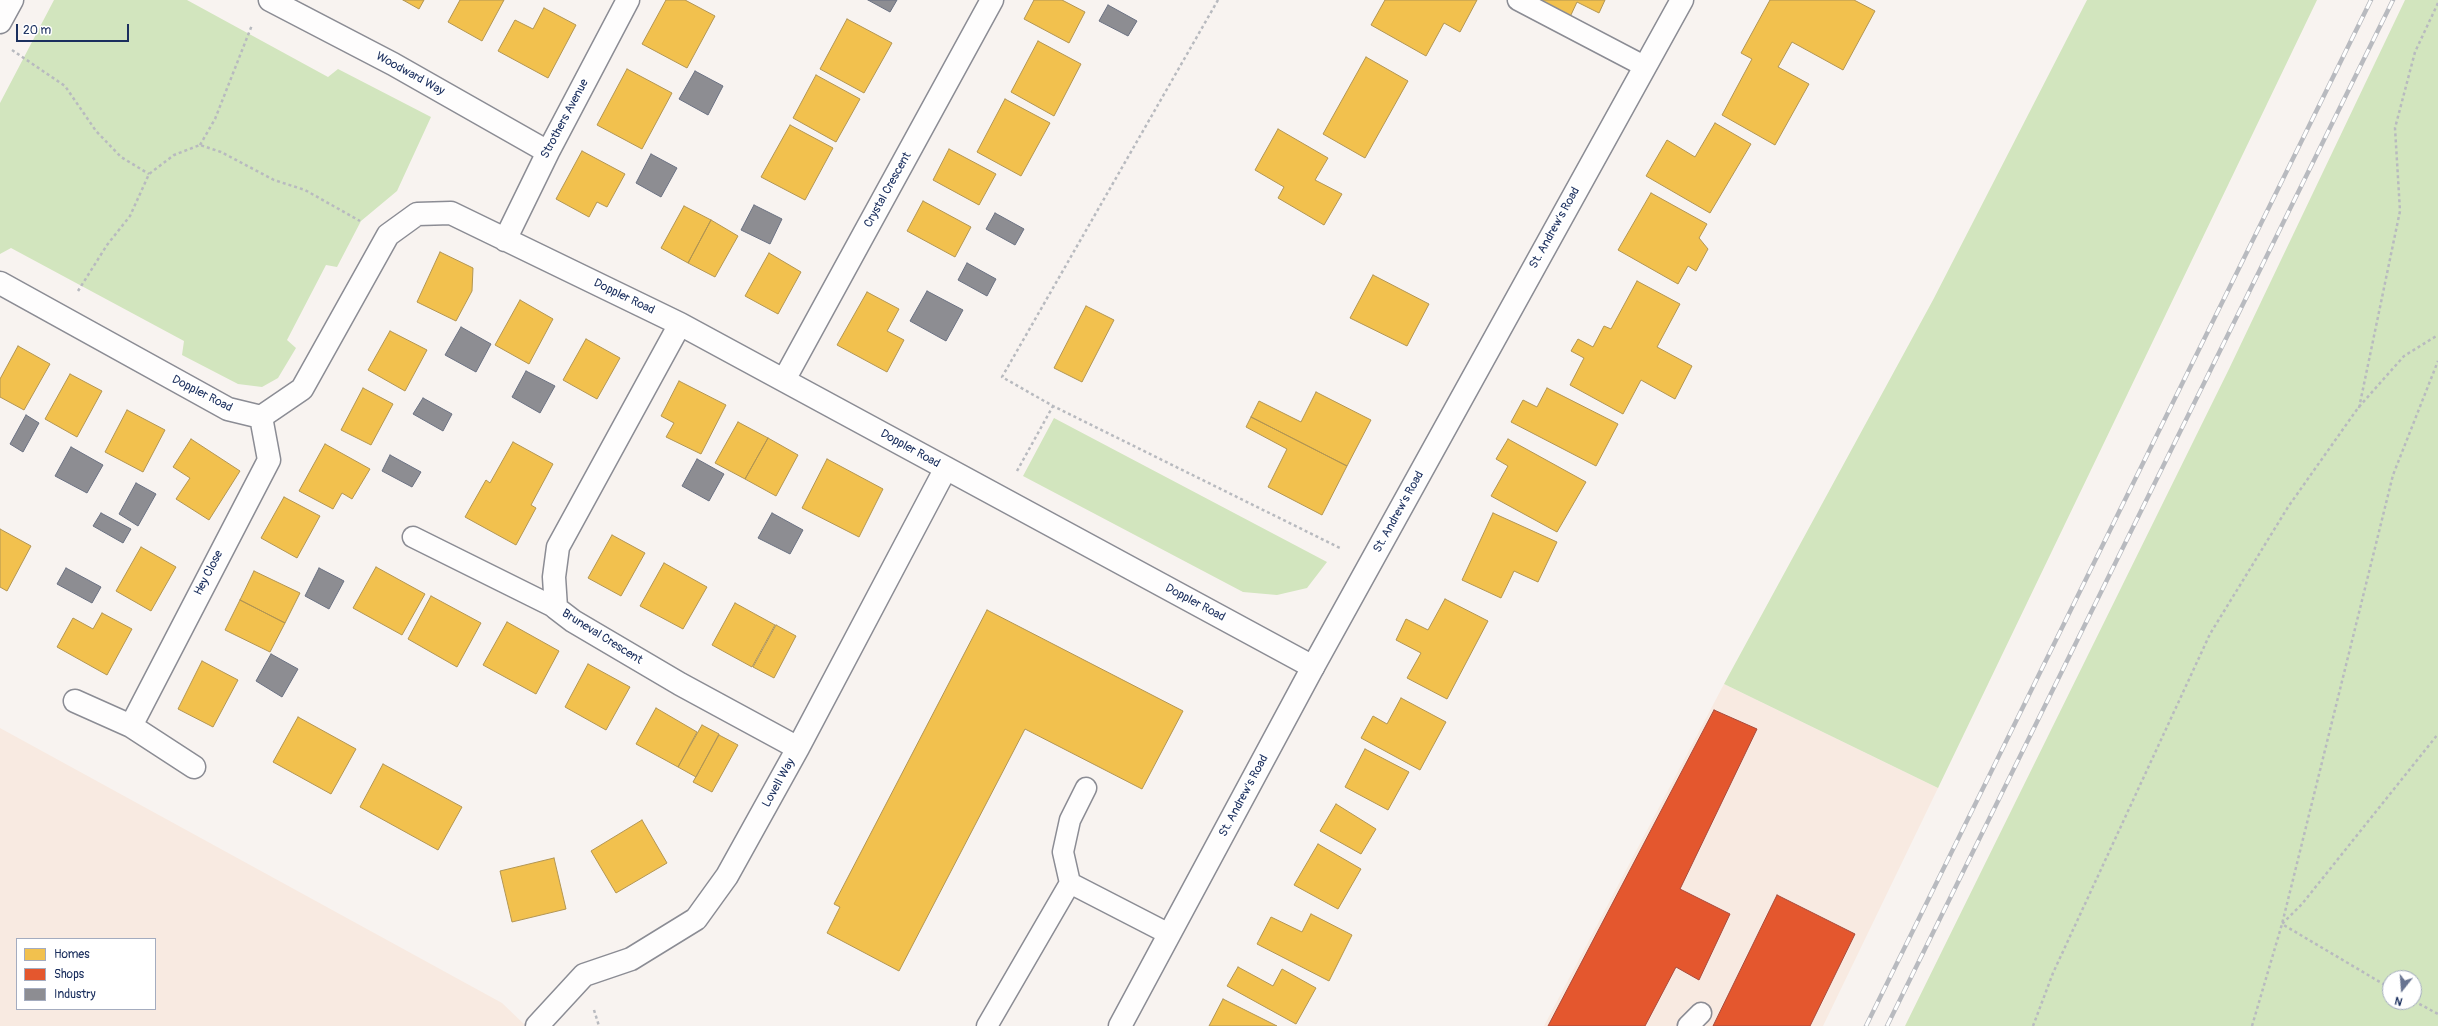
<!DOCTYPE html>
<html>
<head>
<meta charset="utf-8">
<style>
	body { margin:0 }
	#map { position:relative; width:2438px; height:1026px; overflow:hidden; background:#f8f3f0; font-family:Pangolin,sans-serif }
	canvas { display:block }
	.legend { position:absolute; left:16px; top:938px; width:140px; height:72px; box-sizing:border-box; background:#fff; border:1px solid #a4acbf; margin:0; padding:5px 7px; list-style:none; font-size:12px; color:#1b2f5e }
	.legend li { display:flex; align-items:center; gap:8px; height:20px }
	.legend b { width:20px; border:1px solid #a4acbf }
	.north { position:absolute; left:2382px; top:970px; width:40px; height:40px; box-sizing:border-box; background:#fff; border:1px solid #a4acbf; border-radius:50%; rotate:197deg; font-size:11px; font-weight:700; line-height:16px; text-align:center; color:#1b2f5e }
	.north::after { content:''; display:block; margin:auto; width:14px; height:18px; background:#687491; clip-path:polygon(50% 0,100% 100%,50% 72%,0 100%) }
	.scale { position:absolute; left:16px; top:24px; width:113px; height:18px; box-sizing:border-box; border:2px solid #1b2f5e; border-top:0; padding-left:5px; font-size:12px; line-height:14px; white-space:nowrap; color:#1b2f5e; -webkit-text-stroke:3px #fff; paint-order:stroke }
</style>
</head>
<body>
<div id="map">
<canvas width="2438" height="1026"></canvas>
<ul class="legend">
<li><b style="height:11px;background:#f2c14e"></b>Homes</li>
<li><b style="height:11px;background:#e4572e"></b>Shops</li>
<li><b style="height:11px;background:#8d8d92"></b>Industry</li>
</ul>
<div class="north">N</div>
<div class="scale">20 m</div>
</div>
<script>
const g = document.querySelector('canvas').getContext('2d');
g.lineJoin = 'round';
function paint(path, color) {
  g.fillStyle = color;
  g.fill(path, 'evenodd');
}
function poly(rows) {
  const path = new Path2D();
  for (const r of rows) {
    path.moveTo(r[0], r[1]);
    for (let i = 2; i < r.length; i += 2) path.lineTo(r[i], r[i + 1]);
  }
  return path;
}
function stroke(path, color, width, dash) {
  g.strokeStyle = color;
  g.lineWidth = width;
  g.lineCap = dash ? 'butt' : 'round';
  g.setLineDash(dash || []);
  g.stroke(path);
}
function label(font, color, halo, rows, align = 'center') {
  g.font = font + ' Pangolin,sans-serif';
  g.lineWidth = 4;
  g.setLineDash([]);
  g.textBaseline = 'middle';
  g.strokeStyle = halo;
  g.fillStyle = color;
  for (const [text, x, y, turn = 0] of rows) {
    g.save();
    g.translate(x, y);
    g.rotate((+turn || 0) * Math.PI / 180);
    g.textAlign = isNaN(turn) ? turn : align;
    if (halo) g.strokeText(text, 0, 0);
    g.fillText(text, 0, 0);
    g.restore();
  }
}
paint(poly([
	[1724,684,1938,788,1823,1026,1544,1026],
	[0,728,502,1003,526,1026,0,1026],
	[17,939,155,939,155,1009,17,1009]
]), '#f8eae1');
paint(poly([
	[54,0,187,0,328,77,338,69,431,117,397,191,361,221,337,267,326,265,287,340,296,348,278,378,262,387,238,384,182,355,184,341,11,248,0,254,0,103],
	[2087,0,2317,0,1938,788,1724,684,1933,300],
	[2405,0,2438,0,2438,1026,1905,1026,2229,369],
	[2390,978,2414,978,2414,1002,2390,1002],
	[1054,418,1327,562,1307,588,1277,595,1243,592,1023,476]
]), '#d2e5be');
const homes = poly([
	[403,0,424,0,419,9,403,0],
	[460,0,504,0,482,41,448,22,460,0],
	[666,0,685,0,715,16,687,68,642,44,666,0],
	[1034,0,1062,0,1085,12,1069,43,1024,19,1034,0],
	[1385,0,1477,0,1460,32,1444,23,1426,56,1371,25,1385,0],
	[1539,0,1605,0,1599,13,1577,2,1570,17,1539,0],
	[1770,0,1854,0,1875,11,1843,70,1792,42,1778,67,1809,84,1775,145,1722,115,1752,59,1741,53,1770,0],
	[544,8,576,25,548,78,498,51,515,20,533,29,544,8],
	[847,19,892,43,864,93,820,69,847,19],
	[1038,41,1081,64,1054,116,1011,92,1038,41],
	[1366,57,1408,81,1365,158,1323,134,1366,57],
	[627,69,672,93,642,149,597,125,627,69],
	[816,75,860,99,836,142,793,118,816,75],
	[1005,99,1050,123,1021,176,977,152,1005,99],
	[1715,123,1751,144,1710,213,1646,176,1667,140,1695,157,1715,123],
	[790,125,833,148,805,200,761,177,790,125],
	[1278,129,1328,158,1315,180,1342,194,1324,225,1278,198,1284,187,1255,170,1278,129],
	[949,149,996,174,979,205,933,180,949,149],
	[582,151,625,174,607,207,597,202,589,217,556,199,582,151],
	[1651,193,1707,224,1699,238,1708,249,1696,271,1688,266,1678,284,1618,250,1651,193],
	[923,201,971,227,955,257,907,231,923,201],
	[684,206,711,220,688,263,661,248,684,206],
	[711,220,738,236,715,277,688,263,711,220],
	[440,252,473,268,472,291,456,321,417,302,440,252],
	[769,253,801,272,778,314,745,296,769,253],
	[1373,275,1429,304,1407,346,1350,318,1373,275],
	[1637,281,1680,304,1657,347,1692,366,1675,399,1641,380,1623,414,1570,385,1584,358,1571,351,1578,339,1593,347,1604,326,1611,329,1637,281],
	[867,292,899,309,887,331,904,340,887,372,837,345,867,292],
	[520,300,553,319,529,364,495,345,520,300],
	[1086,306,1114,320,1082,382,1054,368,1086,306],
	[390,331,427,350,405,391,368,370,390,331],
	[586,339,620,358,597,399,563,380,586,339],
	[18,346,50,364,24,410,0,397,0,379,18,346],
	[70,374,102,391,77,437,45,419,70,374],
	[679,381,726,405,701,454,666,437,674,423,661,416,679,381],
	[363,388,393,404,371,445,341,430,363,388],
	[1547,388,1618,424,1596,466,1511,422,1523,400,1537,407,1547,388],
	[1316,392,1371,420,1347,466,1251,417,1259,401,1301,422,1316,392],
	[127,410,165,430,143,472,105,452,127,410],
	[1251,417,1347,466,1322,515,1268,487,1287,449,1246,427,1251,417],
	[738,422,768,438,745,479,715,463,738,422],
	[768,438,798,455,776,496,745,479,768,438],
	[191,439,240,471,209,520,176,499,190,478,173,467,191,439],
	[1508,439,1586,482,1557,532,1491,496,1508,466,1496,459,1508,439],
	[513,442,553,464,531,505,536,508,516,545,465,517,486,480,490,483,513,442],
	[325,444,370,469,352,499,342,493,333,509,299,491,325,444],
	[827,459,883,489,859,537,802,508,827,459],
	[284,497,320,516,297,558,261,538,284,497],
	[1493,513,1557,542,1538,582,1514,571,1501,598,1462,580,1493,513],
	[0,529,31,546,7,591,0,587,0,529],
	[612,535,645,553,621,596,588,578,612,535],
	[141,547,176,567,151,611,116,591,141,547],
	[664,563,707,587,683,629,640,606,664,563],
	[376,567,425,594,402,635,353,608,376,567],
	[254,571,300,593,285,623,240,600,254,571],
	[431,596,481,623,457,667,408,639,431,596],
	[1445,599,1488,621,1447,699,1407,678,1421,653,1396,640,1406,619,1428,630,1445,599],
	[240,600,285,623,270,652,225,630,240,600],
	[735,603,775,625,752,667,712,645,735,603],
	[987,610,1183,711,1142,789,1025,729,899,971,827,933,840,907,834,904,987,610],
	[102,613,132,629,107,675,57,647,73,618,93,629,102,613],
	[507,622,559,651,536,694,483,665,507,622],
	[776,625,796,636,774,678,753,667,776,625],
	[202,661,238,680,213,727,178,709,202,661],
	[588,664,630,687,606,730,565,707,588,664],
	[1401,698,1446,722,1420,770,1361,738,1373,716,1387,724,1401,698],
	[656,708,697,732,678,767,636,744,656,708],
	[298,717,356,749,331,794,273,762,298,717],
	[702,725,719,734,696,777,678,767,702,725],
	[719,735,738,745,712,792,693,782,719,735],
	[1365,749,1409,772,1388,810,1345,787,1365,749],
	[383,764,462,807,438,850,360,807,383,764],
	[1336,804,1376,829,1361,854,1320,831,1336,804],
	[642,820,667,863,616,893,591,851,642,820],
	[1318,844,1361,869,1338,909,1294,885,1318,844],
	[554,858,566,909,512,922,500,871,554,858],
	[1311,914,1352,935,1329,981,1257,944,1271,917,1302,932,1311,914],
	[1238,967,1273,986,1282,969,1316,988,1296,1024,1227,986,1238,967],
	[1223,999,1277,1026,1209,1026,1223,999]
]);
paint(homes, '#f2c14e');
stroke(homes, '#b29553', 1);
const shops = poly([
	[1714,710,1757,729,1680,889,1730,914,1699,980,1676,967,1645,1026,1548,1026,1714,710],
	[1777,895,1855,934,1810,1026,1713,1026,1777,895]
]);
paint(shops, '#e4572e');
stroke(shops, '#a84b3c', 1);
const industry = poly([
	[868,0,897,0,890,12,868,0],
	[1108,5,1137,21,1128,36,1099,21,1108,5],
	[695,71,723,86,708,115,679,99,695,71],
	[651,154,677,168,661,197,636,183,651,154],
	[754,205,782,219,770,244,741,230,754,205],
	[995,213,1024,229,1015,245,986,229,995,213],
	[967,263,996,279,987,296,958,280,967,263],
	[927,291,963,310,946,341,910,321,927,291],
	[461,327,491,344,476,372,445,355,461,327],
	[526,371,555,386,540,413,512,397,526,371],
	[423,398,452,414,443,431,413,414,423,398],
	[26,415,39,423,23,452,10,444,26,415],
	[71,447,103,465,87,493,55,476,71,447],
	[390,455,421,472,412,487,382,471,390,455],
	[697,459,724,474,709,501,682,486,697,459],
	[136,483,156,494,138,526,119,514,136,483],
	[101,513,131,529,123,543,93,526,101,513],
	[772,513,803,530,790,554,758,538,772,513],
	[66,568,101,587,92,603,57,584,66,568],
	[319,568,344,581,329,609,305,596,319,568],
	[271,654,298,669,282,697,256,681,271,654]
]);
paint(industry, '#8d8d92');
stroke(industry, '#6b7182', 1);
const lane = poly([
	[1518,0,1644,66],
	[413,537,556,608],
	[1086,788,1070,820,1063,852,1070,883,1169,934],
	[987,1026,1070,883],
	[1688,1026,1701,1013]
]);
const street = poly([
	[270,0,393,64,548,152],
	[0,22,12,0],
	[505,240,548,152,628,0],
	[0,283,228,409,261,417,302,389,388,235,417,214,451,213,680,324,1313,667],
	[680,324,558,547,554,577,556,608,573,621,680,684,798,748],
	[784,380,992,0],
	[75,701,131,726,194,767],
	[131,726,269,460,261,417],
	[537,1026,584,975,631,959,696,919,727,876,798,748,946,468]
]);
const secondary = poly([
	[1120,1026,1313,667,1682,0]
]);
stroke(lane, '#8b8c94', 23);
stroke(street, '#8b8c94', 25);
stroke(secondary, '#8b8c94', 25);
stroke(poly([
	[1218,0,1002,377,1053,406,1342,549],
	[12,50,65,86,96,131,121,157,149,174],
	[200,145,215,119,252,25],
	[78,291,107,245,130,216,149,174,174,155,200,145,221,152,274,180,305,190,360,221],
	[2359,408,2400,211,2395,128,2415,52,2438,3],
	[1017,471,1053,406],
	[2390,988,2282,924,2302,904,2438,734],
	[2414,1001,2438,1014],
	[594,1010,599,1026],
	[2033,1026,2053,973,2210,634,2288,507,2358,408,2404,356,2438,335],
	[2252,1026,2282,924,2393,475,2438,361]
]), '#b8babf', 2.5, [3, 3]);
stroke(lane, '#fefdfd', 20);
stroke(street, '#fefdfd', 22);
stroke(secondary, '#fefdfd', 22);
const rail = poly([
	[1866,1026,2371,0],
	[1887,1026,2393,0]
]);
stroke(rail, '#b8babf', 4.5);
stroke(rail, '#fff', 3, [9]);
label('12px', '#1b2f5e', '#fff', [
	["Woodward Way",410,74,29],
	["Strothers Avenue",565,119,-62],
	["Crystal Crescent",888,190,-61],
	["St. Andrew's Road",1555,228,-61],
	["Doppler Road",624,297,26],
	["Doppler Road",202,394,27],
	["Doppler Road",910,449,29],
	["St. Andrew's Road",1399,512,-61],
	["Hey Close",209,573,-63],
	["Doppler Road",1195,603,28],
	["Bruneval Crescent",602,637,32],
	["Lovell Way",779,783,-61],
	["St. Andrew's Road",1244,796,-62]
]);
</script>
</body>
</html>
